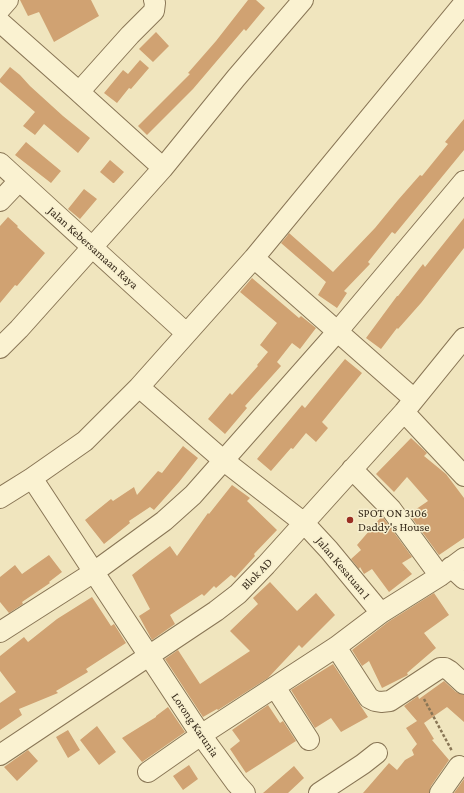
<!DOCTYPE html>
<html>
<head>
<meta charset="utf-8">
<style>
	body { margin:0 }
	canvas { display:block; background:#f0e5be }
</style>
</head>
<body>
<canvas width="464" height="793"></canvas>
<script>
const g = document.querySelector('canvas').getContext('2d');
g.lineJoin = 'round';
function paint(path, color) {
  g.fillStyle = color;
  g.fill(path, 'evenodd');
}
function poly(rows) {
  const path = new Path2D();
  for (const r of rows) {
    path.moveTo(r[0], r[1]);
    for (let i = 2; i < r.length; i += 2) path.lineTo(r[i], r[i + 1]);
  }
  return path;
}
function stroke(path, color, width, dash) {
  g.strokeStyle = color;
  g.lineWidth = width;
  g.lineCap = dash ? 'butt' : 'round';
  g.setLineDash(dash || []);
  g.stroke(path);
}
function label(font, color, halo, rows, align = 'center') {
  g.font = font + ' "Crimson Pro",serif';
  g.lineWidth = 3;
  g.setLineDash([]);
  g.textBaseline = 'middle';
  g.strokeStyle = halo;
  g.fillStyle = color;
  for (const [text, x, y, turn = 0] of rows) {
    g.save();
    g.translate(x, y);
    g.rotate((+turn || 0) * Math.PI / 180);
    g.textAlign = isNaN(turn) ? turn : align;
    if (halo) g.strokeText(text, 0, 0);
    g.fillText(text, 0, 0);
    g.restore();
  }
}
paint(poly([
	[20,0,91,0,99,16,54,42,39,12,28,16],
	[248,0,256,0,265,8,246,31,244,29,193,89,147,135,138,126,190,74,188,73,216,41],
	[156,32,169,46,153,62,139,49],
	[140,60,149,68,131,89,129,88,117,103,104,93,123,70,128,74],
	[10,67,20,75,30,86,63,116,90,138,78,153,44,124,35,135,23,126,35,112,0,82,0,79],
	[464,119,464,150,395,234,392,232,368,262,370,264,344,291,347,293,337,308,318,295,326,282,281,243,287,236,289,233,333,272,375,228,398,200,420,175,422,176,448,144,445,142],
	[26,142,61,171,51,183,15,155],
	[110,160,124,172,114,183,113,183,100,172],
	[84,189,97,199,80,219,68,209],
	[8,217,18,226,17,227,45,253,17,286,15,285,0,303,0,226],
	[464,218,464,248,421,303,398,329,397,328,381,349,366,338,397,296,398,296,423,264,425,267],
	[252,278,299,318,301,316,316,328,300,349,292,343,277,362,281,366,245,406,247,408,225,434,208,419,230,393,232,395,258,366,257,365,268,352,260,345,277,323,240,292],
	[345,359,362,373,322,422,328,428,316,442,306,433,293,449,291,448,271,471,257,459,302,405,305,408],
	[411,438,427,453,424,456,446,474,464,498,464,538,439,555,409,514,428,501,407,477,394,492,376,474],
	[183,446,198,458,179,482,154,510,150,507,129,521,130,523,104,544,85,520,111,499,113,501,134,487,137,495,158,471,162,473],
	[232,485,250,498,247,501,277,530,254,554,255,556,235,578,231,575,216,588,214,586,204,596,202,594,170,615,175,624,152,640,139,616,150,609,132,575,150,561,170,546,177,556,208,513,209,514],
	[382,516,412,557,402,563,412,574,389,592,372,569,364,574,360,567,359,569,351,559,361,550,357,545],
	[49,555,62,572,49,582,50,583,22,602,23,604,9,613,0,602,0,577,15,565,22,574],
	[270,582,297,611,316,593,335,615,302,648,299,645,268,678,218,710,217,709,203,717,165,659,178,650,200,684,250,651,230,631,258,604,253,598],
	[434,593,449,615,424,633,436,648,407,673,408,675,382,688,369,661,362,666,352,650,388,622],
	[92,597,111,626,114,624,126,643,86,669,88,672,56,691,58,693,19,709,22,715,0,730,0,703,16,692,0,671,0,656,24,637,28,642,57,619],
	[333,664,368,717,341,732,331,718,315,728,291,690],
	[444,681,456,692,464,695,464,722,447,707,424,723,434,739,432,740,449,760,431,786,429,793,363,793,389,763,397,770,405,760,414,755,412,750,417,744,406,728,417,721,404,706,418,696,419,699],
	[268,705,280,723,283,721,296,741,246,773,230,749,240,741,232,730],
	[168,707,185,732,142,762,122,738,156,717,156,716],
	[97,726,116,752,99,765,80,740],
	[68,730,80,750,68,758,56,737],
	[28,750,38,761,17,781,4,767],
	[189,765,198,779,183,790,173,776],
	[294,766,304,778,288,793,263,793],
	[464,779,464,793,454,793]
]), '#d0a272');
const street = poly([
	[0,9,8,0],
	[0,22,79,92,130,35,154,11,155,3,154,0],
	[79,92,163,168],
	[0,163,186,333],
	[0,201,19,181],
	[254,258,464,3],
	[0,348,19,329,163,168,236,78,303,0],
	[404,412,464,476],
	[352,469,391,509,440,576],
	[32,478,85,441,139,387],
	[0,498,32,478,201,735,236,783,245,793],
	[451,567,464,579],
	[381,613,329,550,304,523,223,460,139,387,254,258,414,399],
	[0,632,94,572,164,521,193,495,337,332,464,181],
	[336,647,369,698,375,701,381,702,390,701,440,668,445,668,450,671,464,684],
	[275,687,309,740],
	[0,755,216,611,238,594,266,565,404,412,464,338],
	[148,772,201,735,336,647,381,613,440,576,464,558],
	[319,793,363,764,377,753],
	[440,793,459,766]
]);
stroke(street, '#897656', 22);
stroke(poly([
	[424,699,452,751]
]), '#897656', 2.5, [3, 2]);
stroke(street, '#faf2d1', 20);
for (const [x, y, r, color] of [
	[350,520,4,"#9a2e23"]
]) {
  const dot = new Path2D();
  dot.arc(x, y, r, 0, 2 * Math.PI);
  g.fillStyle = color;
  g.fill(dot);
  stroke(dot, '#f7efce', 1.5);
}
label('12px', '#372b1b', '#f7efce', [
	["Jalan Kebersamaan Raya",93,248,42],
	["Jalan Kesatuan 1",343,568,50],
	["Blok AD",257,574,-46],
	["Lorong Karunia",195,725,56]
]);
label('12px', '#372b1b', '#f7efce', [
	["SPOT ON 3106",358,513],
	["Daddy's House",358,527]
], 'left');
</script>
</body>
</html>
